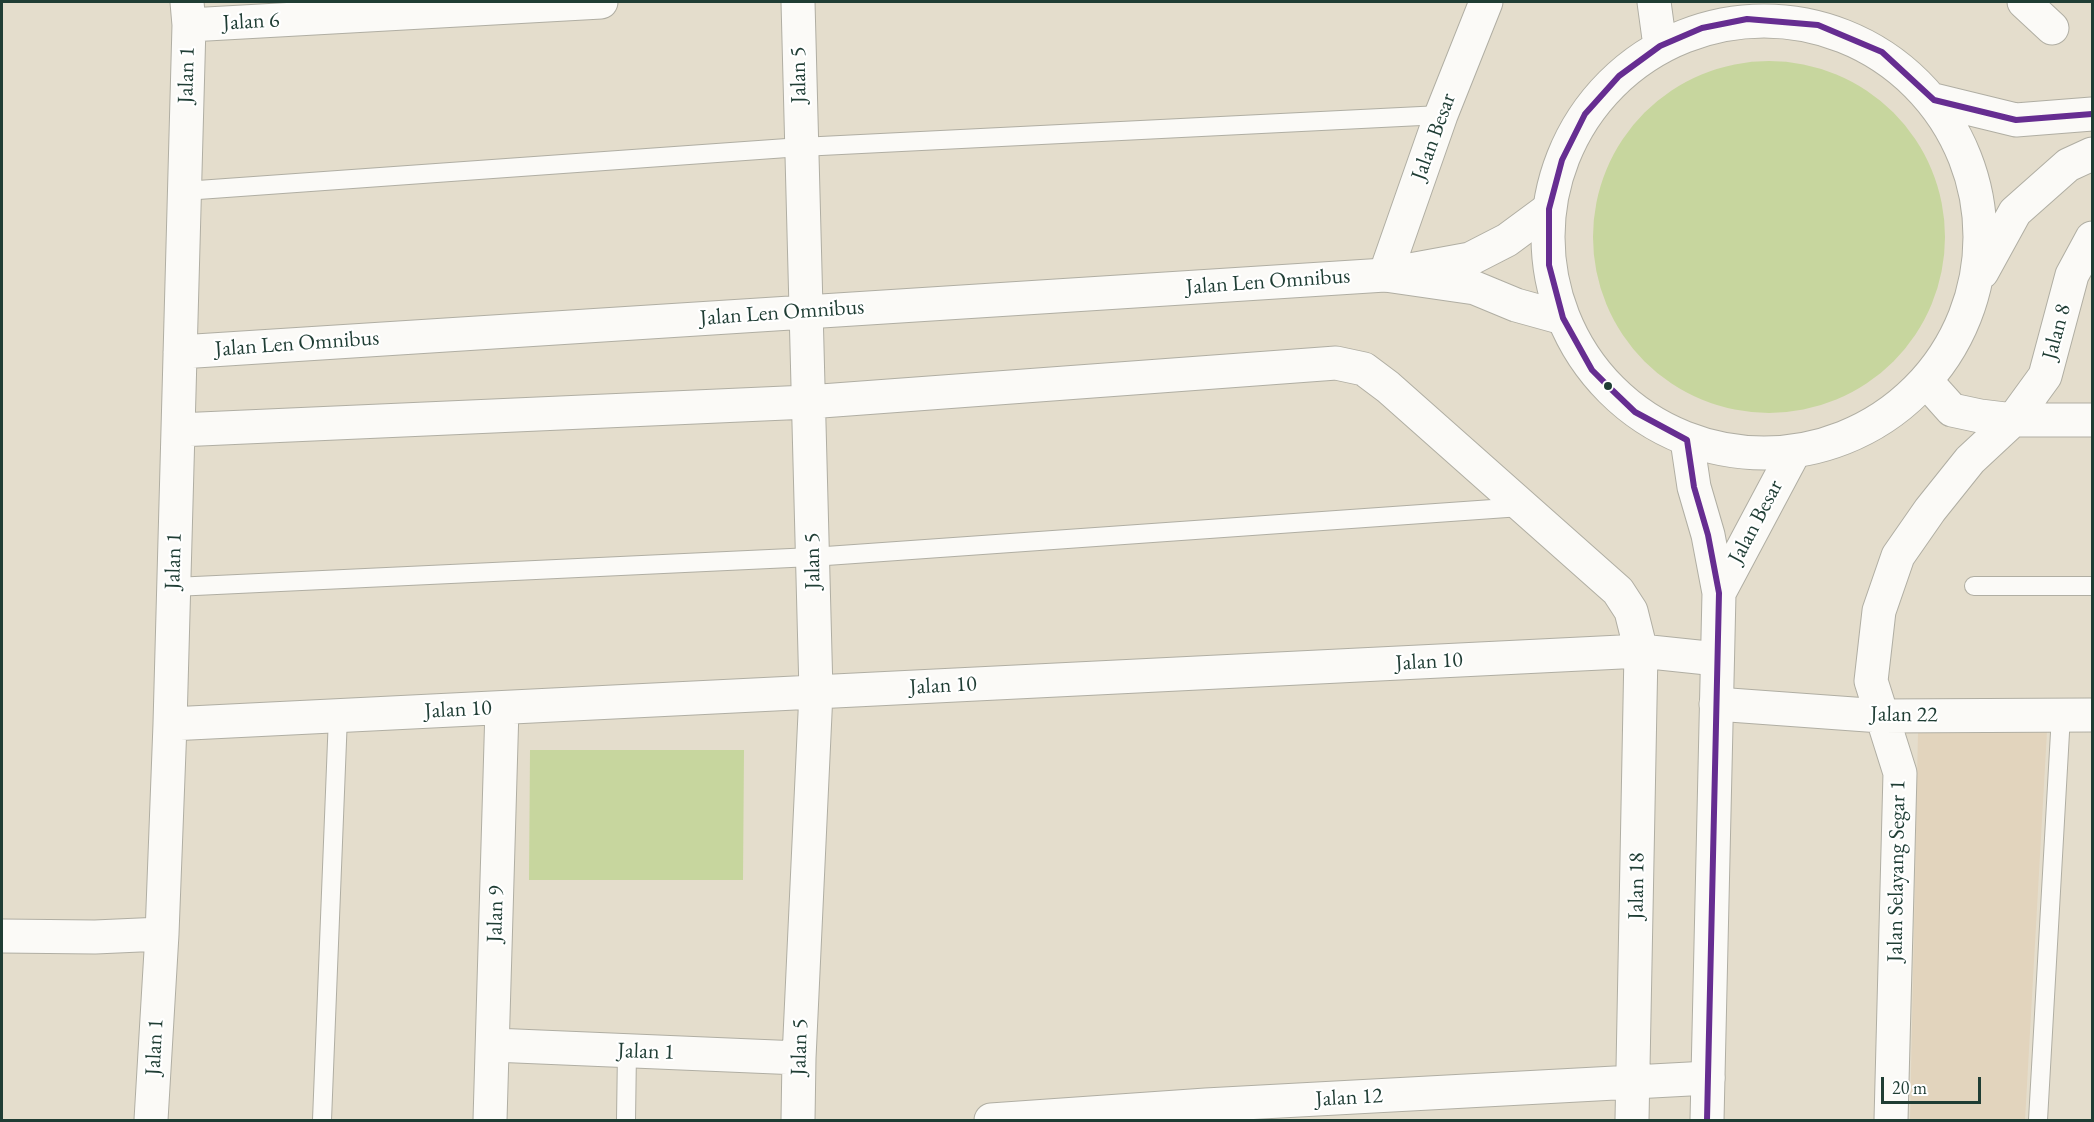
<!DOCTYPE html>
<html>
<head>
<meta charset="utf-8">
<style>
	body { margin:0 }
	#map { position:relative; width:2094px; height:1122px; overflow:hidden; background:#e4ddcc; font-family:"EB Garamond",serif }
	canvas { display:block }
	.frame { position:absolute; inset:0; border:3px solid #1f3d34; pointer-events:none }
	.scale { position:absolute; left:1881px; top:1077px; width:100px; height:27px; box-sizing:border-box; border:3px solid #1f3d34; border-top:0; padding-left:8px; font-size:18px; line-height:21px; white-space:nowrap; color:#1f3d34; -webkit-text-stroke:4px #fff; paint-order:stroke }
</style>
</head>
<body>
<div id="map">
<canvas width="2094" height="1122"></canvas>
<div class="frame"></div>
<div class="scale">20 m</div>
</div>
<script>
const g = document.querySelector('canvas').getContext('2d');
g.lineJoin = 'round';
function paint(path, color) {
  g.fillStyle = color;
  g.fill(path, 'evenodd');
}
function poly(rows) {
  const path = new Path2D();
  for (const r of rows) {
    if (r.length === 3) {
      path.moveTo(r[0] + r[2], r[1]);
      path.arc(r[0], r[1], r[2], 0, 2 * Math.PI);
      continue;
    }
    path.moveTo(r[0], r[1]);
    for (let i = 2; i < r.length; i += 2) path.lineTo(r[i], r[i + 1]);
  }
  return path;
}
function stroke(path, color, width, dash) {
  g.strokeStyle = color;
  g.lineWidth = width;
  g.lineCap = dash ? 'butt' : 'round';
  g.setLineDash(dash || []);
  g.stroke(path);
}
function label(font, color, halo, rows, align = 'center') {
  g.font = font + ' "EB Garamond",serif';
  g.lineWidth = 4.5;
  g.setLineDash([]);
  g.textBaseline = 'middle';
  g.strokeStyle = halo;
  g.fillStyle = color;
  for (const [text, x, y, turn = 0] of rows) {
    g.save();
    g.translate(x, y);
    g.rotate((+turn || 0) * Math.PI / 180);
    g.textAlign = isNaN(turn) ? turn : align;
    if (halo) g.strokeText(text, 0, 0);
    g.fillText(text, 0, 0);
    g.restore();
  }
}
paint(poly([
	[2047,731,2025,1120,1910,1120,1918,732]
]), '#e2d4bd');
paint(poly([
	[1769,237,176],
	[530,750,744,750,743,880,529,880]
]), '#c7d69e');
const service = poly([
	[184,191,801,147,1441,115],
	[1974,586,2092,586],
	[174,587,812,557,1521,507],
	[322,1120,338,716],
	[626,1120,627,1051],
	[2038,1120,2061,715]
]);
const minor = poly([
	[798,2,816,692,799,1058,798,1120],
	[2024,2,2052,28],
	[189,25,601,2],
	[180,352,1385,275],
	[1926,381,1952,410,1980,416,2013,420,2092,420],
	[178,430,808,402,1336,363,1364,369,1388,387,1618,591,1631,611,1641,651,1632,1120],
	[1716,704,1881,716,2092,715],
	[170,724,1641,651,1717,659],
	[2,936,95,937,162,934],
	[493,1045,799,1058],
	[151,1120,162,934,170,724,189,25,187,2],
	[490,1120,502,708],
	[991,1120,1206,1105,1708,1078],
	[1891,1120,1900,773,1871,681,1879,611,1898,556,1930,510,1970,460,2013,420,2045,376,2072,275,2092,238]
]);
const tertiary = poly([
	[1410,270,1470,259,1507,240,1549,209],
	[1385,275,1441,115,1486,2],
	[1385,275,1475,288,1516,305,1563,318],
	[1687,440,1694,487,1708,535,1719,593,1707,1120],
	[1719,593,1794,452]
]);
const secondary = poly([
	[1654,2,1660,46],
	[1764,237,216],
	[1934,100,2016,120,2092,114],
	[1982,272,2015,212,2068,165,2092,154]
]);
stroke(service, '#b0aea3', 20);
stroke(minor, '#b0aea3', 35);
stroke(tertiary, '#b0aea3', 35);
stroke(secondary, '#b0aea3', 35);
stroke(service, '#fbfaf7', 18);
stroke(minor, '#fbfaf7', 33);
stroke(tertiary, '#fbfaf7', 33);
stroke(secondary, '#fbfaf7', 33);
stroke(poly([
	[1707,1120,1719,593,1708,535,1694,487,1687,440,1635,412,1610,388,1592,370,1563,318,1549,265,1549,209,1562,160,1585,114,1619,76,1660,46,1702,28,1747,19,1818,25,1882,52,1934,100,2016,120,2092,114]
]), '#662d91', 6);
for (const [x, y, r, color] of [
	[1608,386,5,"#1f3d34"]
]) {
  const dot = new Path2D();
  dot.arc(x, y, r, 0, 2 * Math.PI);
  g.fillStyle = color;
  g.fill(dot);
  stroke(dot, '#fff', 2);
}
label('22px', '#1f3d34', '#fff', [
	["Jalan 6",251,22,-3],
	["Jalan 1",187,75,-88],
	["Jalan 5",799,75,-91],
	["Jalan Besar",1434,137,-70],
	["Jalan Len Omnibus",1268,282,-4],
	["Jalan Len Omnibus",782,313,-4],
	["Jalan 8",2057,332,-75],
	["Jalan Len Omnibus",297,344,-4],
	["Jalan Besar",1756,522,-62],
	["Jalan 1",174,561,-88],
	["Jalan 5",813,561,-91],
	["Jalan 10",1429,662,-3],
	["Jalan 10",943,686,-3],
	["Jalan 10",458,710,-3],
	["Jalan 22",1904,715,1],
	["Jalan Selayang Segar 1",1897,871,-89],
	["Jalan 18",1637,886,-89],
	["Jalan 9",496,914,-88],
	["Jalan 1",155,1047,-87],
	["Jalan 5",800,1047,-88],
	["Jalan 1",646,1052,2],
	["Jalan 12",1349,1098,-3]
]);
</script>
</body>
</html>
